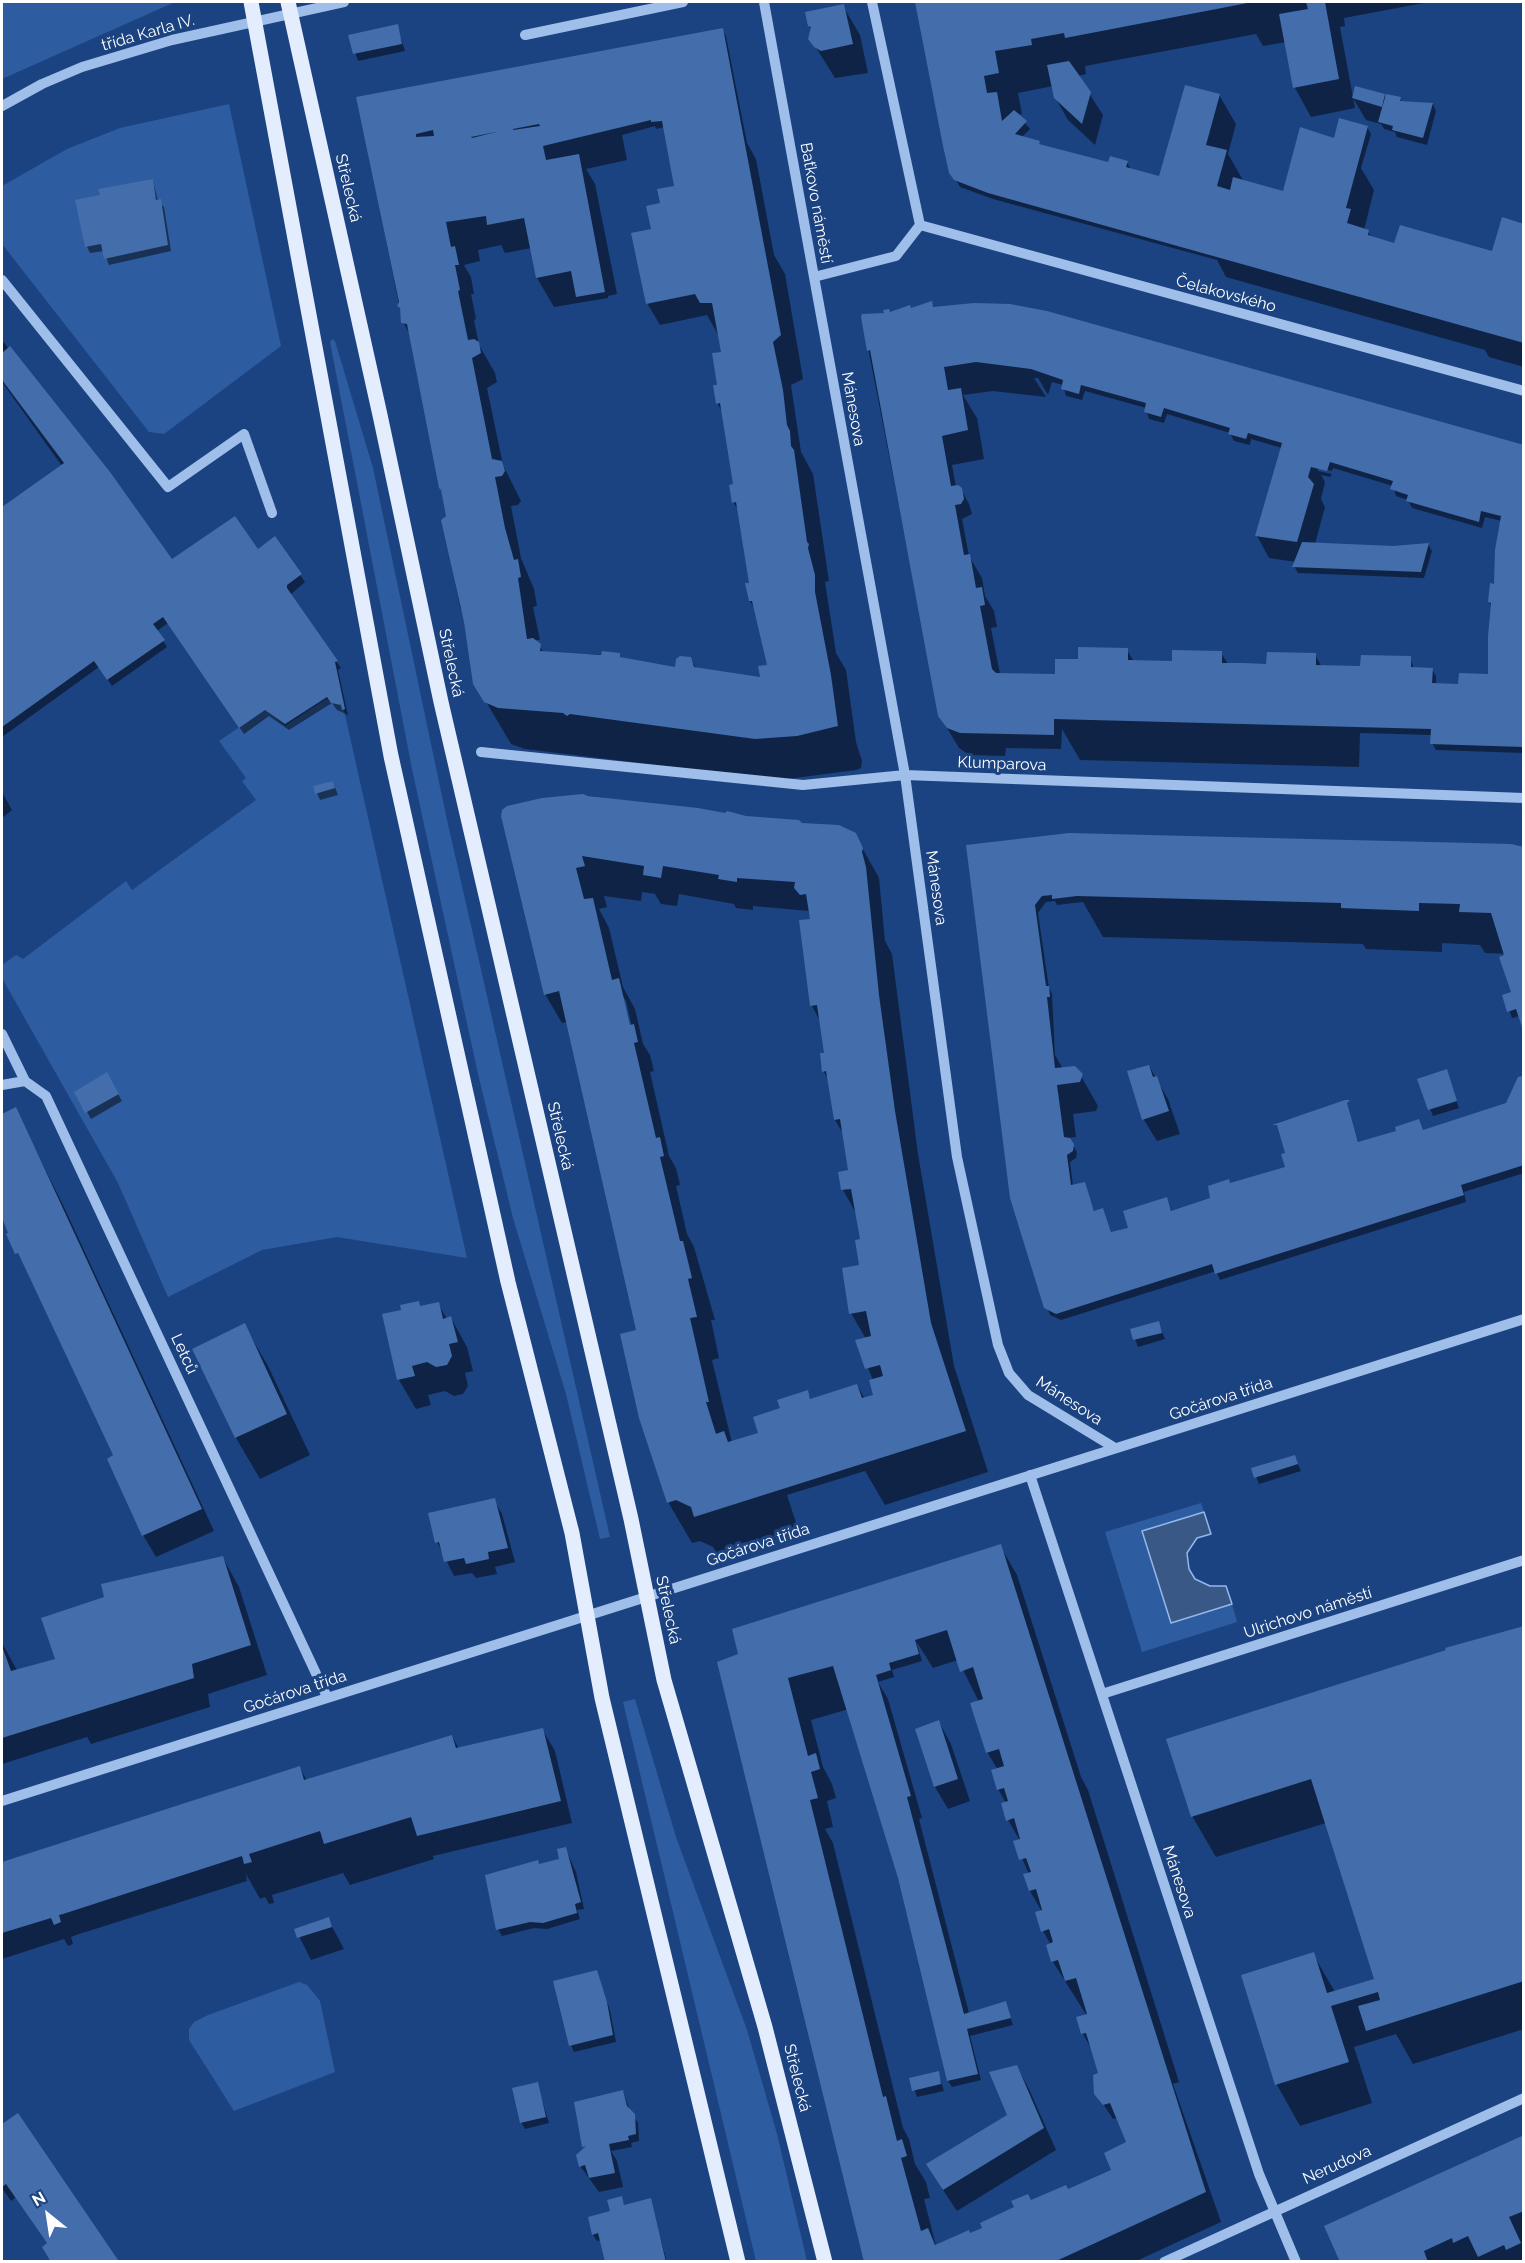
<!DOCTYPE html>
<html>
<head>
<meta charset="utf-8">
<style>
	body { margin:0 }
	#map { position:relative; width:1525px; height:2263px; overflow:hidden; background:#1b4381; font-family:Raleway,sans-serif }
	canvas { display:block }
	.frame { position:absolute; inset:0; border:3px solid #fff; pointer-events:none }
	.north { position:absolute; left:18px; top:2185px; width:60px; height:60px; -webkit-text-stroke:4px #1b4381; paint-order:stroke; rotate:330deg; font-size:16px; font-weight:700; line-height:24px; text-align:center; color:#fff }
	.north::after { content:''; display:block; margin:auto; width:21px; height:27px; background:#fff; clip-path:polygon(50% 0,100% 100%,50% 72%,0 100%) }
</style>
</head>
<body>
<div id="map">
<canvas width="1525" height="2263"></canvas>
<div class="frame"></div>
<div class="north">N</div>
</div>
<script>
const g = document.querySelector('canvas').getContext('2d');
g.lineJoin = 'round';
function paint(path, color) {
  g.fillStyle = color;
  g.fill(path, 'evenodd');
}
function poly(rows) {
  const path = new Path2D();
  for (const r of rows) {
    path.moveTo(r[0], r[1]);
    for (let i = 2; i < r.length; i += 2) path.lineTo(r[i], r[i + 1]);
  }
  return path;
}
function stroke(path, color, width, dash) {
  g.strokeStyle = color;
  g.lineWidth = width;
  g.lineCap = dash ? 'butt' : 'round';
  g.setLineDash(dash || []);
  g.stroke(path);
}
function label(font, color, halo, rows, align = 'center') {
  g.font = font + ' Raleway,sans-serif';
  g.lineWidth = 6;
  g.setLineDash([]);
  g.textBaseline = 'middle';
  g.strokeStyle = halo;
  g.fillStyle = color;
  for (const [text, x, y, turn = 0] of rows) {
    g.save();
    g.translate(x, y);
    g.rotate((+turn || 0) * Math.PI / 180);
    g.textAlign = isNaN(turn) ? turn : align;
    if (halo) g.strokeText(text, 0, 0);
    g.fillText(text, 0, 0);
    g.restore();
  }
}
paint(poly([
	[2,2,175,2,2,79],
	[229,104,281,346,164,434,149,432,2,244,2,186,67,149,120,128],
	[332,339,335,341,373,468,447,820,610,1537,600,1539,566,1394,513,1218,478,1074,412,769,330,342],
	[326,699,343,706,467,1258,337,1237,262,1250,168,1297,118,1183,2,978,2,965,16,955,23,959,126,881,132,890,256,800,242,781,246,778,219,741,266,709,285,726],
	[1201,1503,1204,1512,1142,1531,1171,1623,1232,1604,1237,1622,1142,1652,1105,1532],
	[635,1699,676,1837,747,2030,777,2134,807,2261,756,2261,623,1702],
	[299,1982,307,1985,320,2001,335,2072,234,2111,189,2040,189,2029,194,2022,208,2015]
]), '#2e5ca0');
const water = poly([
	[1204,1512,1211,1534,1197,1538,1187,1553,1189,1569,1195,1579,1210,1586,1226,1586,1232,1604,1171,1623,1142,1531,1204,1512]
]);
paint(water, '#3a5886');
stroke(water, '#93b8ec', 1.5);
paint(poly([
	[917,2,1429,2,1344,18,1345,26,1340,27,1355,108,1311,117,1295,88,1286,42,1263,46,1256,34,1085,66,1086,74,1078,76,1103,115,1095,145,1068,120,1055,97,1053,86,1018,93,1022,114,1018,115,1030,129,1021,138,1041,146,1109,164,1127,162,1131,170,1160,177,1219,95,1236,124,1228,154,1243,180,1284,193,1334,140,1367,127,1371,134,1361,168,1374,190,1364,230,1368,231,1372,238,1395,244,1491,252,1524,225,1524,367,1489,357,1485,350,1226,277,1217,260,993,199,960,187,956,180,934,86],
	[843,6,860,35,868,73,835,78,810,38,812,30,809,25],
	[397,26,405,51,358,61,350,36],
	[722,30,726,36,747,143,756,159,774,255,785,274,803,379,791,385,801,452,813,474,829,581,825,582,836,653,846,670,856,742,862,761,861,768,856,770,780,780,525,749,511,744,475,683,466,623,460,607,443,521,448,517,412,338,403,322,399,305,358,98],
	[655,126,656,129,664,127,675,187,662,204,653,230,647,303,660,325,707,315,720,338,723,353,717,403,723,413,735,485,733,502,739,511,751,584,750,601,756,611,768,667,762,679,696,668,690,658,677,669,622,659,619,655,544,653,536,640,540,640,533,607,537,606,534,589,521,558,511,506,518,505,521,501,503,465,487,388,497,382,495,373,479,345,474,320,476,319,471,294,474,294,471,277,464,265,480,261,478,250,501,245,505,253,532,248,537,278,554,307,608,298,608,296,617,294,595,184,586,169,627,160,622,135],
	[1384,95,1386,99,1400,99,1402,103,1433,104,1436,111,1427,145,1397,137,1395,132,1384,129,1381,124,1366,120,1353,98],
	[153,181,158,201,164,207,171,251,109,265,104,251,90,253,87,247],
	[931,303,934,309,1524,449,1524,753,1436,750,1432,743,1432,735,1360,733,1359,767,1080,760,1062,729,1061,749,1006,748,1005,756,970,755,959,748,940,716,862,317,911,310],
	[1034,378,1038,378,1048,395,1052,382,1063,385,1066,396,1082,400,1085,391,1146,408,1149,419,1164,423,1167,414,1230,433,1234,441,1250,445,1251,439,1282,448,1257,536,1269,558,1296,562,1294,566,1298,573,1424,578,1432,551,1428,544,1393,547,1315,544,1325,507,1321,499,1325,482,1321,475,1330,477,1332,474,1318,471,1318,468,1332,471,1333,468,1393,486,1396,496,1408,500,1412,508,1482,528,1485,517,1502,521,1495,585,1489,602,1492,608,1490,675,1460,685,1436,684,1436,676,1432,669,1414,669,1410,658,1362,668,1322,667,1315,655,1268,665,1228,664,1221,653,1174,663,1134,662,1127,650,1079,661,1054,675,1000,674,991,628,997,627,994,611,985,596,982,578,969,556,962,519,972,514,969,504,961,489,956,487,952,465,984,459,977,418,963,395,993,391,1046,397],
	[2,340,172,561,258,551,275,538,305,582,290,595,341,668,338,670,348,715,337,710,332,703,289,730,269,716,244,734,168,623,157,631,167,647,112,686,99,667,2,737,2,509,62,466,2,382],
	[333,782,338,795,320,800,317,793],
	[2,792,12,810,2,818],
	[583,795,854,833,879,878,885,941,892,954,918,1154,954,1366,988,1472,885,1505,865,1471,787,1495,799,1532,720,1558,713,1547,700,1541,692,1543,668,1502,638,1331,567,1022,562,1023,545,994],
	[642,892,655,894,661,904,677,906,679,894,734,904,736,908,753,910,753,906,809,911,812,920,812,1006,820,1021,825,1054,822,1055,824,1072,829,1081,835,1120,844,1135,850,1171,843,1190,857,1215,861,1241,861,1266,851,1313,866,1339,857,1341,873,1380,875,1396,865,1399,857,1385,811,1400,807,1392,781,1409,760,1434,732,1443,712,1360,719,1358,711,1320,715,1320,694,1247,687,1234,676,1186,680,1185,676,1168,669,1156,650,1072,654,1071,650,1055,643,1044,635,1009,623,987,609,928,599,909,607,907,604,896,641,901],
	[622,995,626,1001,633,1032,630,1033],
	[967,846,1524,849,1524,1025,1520,1016,1512,1018,1504,996,1513,993,1512,954,1485,953,1480,945,1442,943,1442,952,1366,949,1363,944,1103,937,1083,902,1057,905,1055,901,1046,902,1038,913,1049,988,1052,994,1055,1055,1063,1069,1081,1076,1098,1106,1096,1111,1073,1114,1076,1137,1068,1138,1077,1152,1076,1158,1070,1162,1073,1186,1084,1184,1095,1212,1103,1209,1112,1234,1129,1229,1167,1199,1172,1212,1212,1199,1230,1184,1287,1168,1287,1154,1277,1123,1344,1102,1359,1143,1423,1132,1507,1104,1522,1077,1524,1173,1464,1192,1466,1202,1220,1280,1216,1271,1061,1320,1050,1315,1011,1198],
	[1149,1066,1168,1099,1180,1134,1157,1141,1144,1120,1129,1072],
	[1446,1071,1459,1108,1433,1116,1419,1080],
	[107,1074,122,1101,91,1119,76,1092],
	[15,1109,64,1207,214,1531,156,1557,143,1535,115,1457,2,1219,2,1116],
	[438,1304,447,1319,451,1318,467,1347,473,1371,465,1373,468,1386,463,1394,454,1396,445,1391,428,1395,431,1405,416,1409,399,1380,421,1307],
	[1158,1323,1165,1339,1138,1347,1132,1330],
	[244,1325,268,1366,310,1455,260,1479,236,1438,194,1349],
	[1294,1456,1301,1471,1259,1484,1253,1469],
	[494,1500,502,1514,515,1562,495,1567,497,1574,476,1578,472,1573,454,1576,437,1542],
	[1000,1546,1017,1575,1081,1777,1088,1790,1179,2082,1173,2084,1221,2222,1134,2262,866,2262,719,1663],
	[916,1641,933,1668,958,1660,979,1702,987,1752,998,1770,998,1789,1006,1803,1008,1820,1020,1841,1015,1842,1029,1874,1030,1891,1042,1912,1043,1931,1051,1945,1047,1946,1053,1962,1087,2016,1083,2034,1092,2050,1100,2074,1096,2093,1113,2119,1117,2118,1128,2143,1113,2171,1067,2190,1031,2202,970,2235,936,2246,924,2199,930,2198,926,2182,915,2164,909,2139,903,2128,833,1843,825,1829,833,1827,827,1801,836,1798,832,1784,823,1767,811,1720,849,1709,899,1877,948,2081,952,2087,981,2080,970,2036,1013,2025,1005,2002,969,2013,919,1819,922,1818,888,1699,878,1682,894,1677,892,1670,922,1661],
	[223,1558,239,1587,267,1675,208,1694,210,1707,91,1744,87,1737,2,1764,2,1643,18,1672,56,1660],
	[1524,1628,1524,2029,1413,2064,1396,2034,1354,2047,1372,2103,1300,2126,1277,2085,1243,1976,1313,1954,1335,1992,1376,1980,1326,1823,1216,1857,1192,1816],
	[939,1722,951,1744,970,1801,948,1809,935,1787,917,1730],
	[542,1729,555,1751,572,1823,433,1856,434,1859,350,1885,343,1873,272,1895,274,1903,269,1904,265,1897,260,1899,246,1874,247,1881,76,1935,71,1937,73,1944,68,1946,64,1939,2,1959,2,1865,300,1768,307,1781,452,1736,459,1749],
	[565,1848,576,1872,584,1909,577,1910,580,1919,547,1929,534,1928,502,1936,498,1929,540,1865,561,1860],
	[328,1919,344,1949,311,1960,296,1930],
	[596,1972,610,2010,616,2042,574,2052,571,2045],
	[1017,2067,1029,2089,1056,2150,957,2211,941,2187,1009,2116],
	[938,2073,944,2091,917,2097,911,2079],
	[537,2084,549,2123,525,2129,521,2122],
	[623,2091,630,2111,638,2123,639,2141,631,2143,632,2147,611,2151,617,2161,623,2187,599,2192,581,2167,578,2155,587,2147],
	[18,2115,117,2262,52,2262,48,2244,16,2197,11,2201,2,2188,2,2126],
	[1524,2137,1524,2262,1341,2262],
	[621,2198,625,2206,650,2200,667,2262,607,2262,602,2240,597,2241,593,2235,589,2218,612,2212]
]), '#0007');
paint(poly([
	[915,2,1253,2,1065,38,1064,33,1031,39,1032,45,995,51,999,73,984,76,987,93,997,92,1002,121,1014,110,1027,121,1015,134,1040,141,1039,144,1108,162,1110,156,1128,161,1126,167,1159,176,1185,85,1220,94,1206,145,1227,150,1217,186,1230,190,1233,177,1283,191,1300,127,1334,138,1339,118,1368,126,1346,208,1351,209,1347,223,1369,230,1368,235,1394,243,1400,225,1492,251,1502,217,1524,224,1524,343,988,193,954,180,949,173,943,146],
	[1306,2,1325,2,1339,79,1293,88,1279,14,1308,9],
	[844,4,853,44,821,51,814,47,808,39,811,27,808,26,805,12],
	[398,24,402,44,353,54,348,35],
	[723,28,781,335,773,342,783,390,787,425,790,431,791,446,794,450,807,542,809,544,808,548,815,575,815,592,831,675,838,726,797,736,755,739,570,714,567,716,563,713,498,708,484,702,473,684,464,622,441,520,446,516,441,490,439,488,407,324,401,323,400,308,397,306,399,302,356,97],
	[651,120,651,122,662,121,674,186,657,189,660,203,646,206,651,229,631,233,636,257,646,304,695,294,700,303,712,303,721,352,712,353,717,385,713,385,716,404,720,403,733,484,729,485,732,503,736,502,749,583,745,583,749,601,752,601,767,665,758,666,760,677,694,667,691,657,680,656,676,659,675,667,620,657,620,653,602,651,601,655,540,651,541,644,533,638,527,639,518,578,521,577,518,559,514,560,505,528,495,477,502,476,505,471,502,461,492,459,472,358,481,353,479,342,474,339,468,340,458,291,460,290,455,265,459,265,455,246,451,247,446,222,486,216,487,225,524,218,536,278,571,271,576,297,605,292,579,154,546,160,543,146],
	[539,124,540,126,513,130,513,129],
	[433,130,434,136,416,137,416,134],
	[496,132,472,138,471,137],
	[1069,61,1091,92,1082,124,1054,98,1047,65],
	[1355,86,1385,94,1382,107,1352,98],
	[1386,94,1401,97,1400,101,1433,103,1423,138,1392,130,1393,126,1378,122],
	[153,179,156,200,161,199,168,245,104,259,101,244,85,247,75,200,100,195,98,189],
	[932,301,933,307,974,303,1010,304,1047,311,1524,445,1524,747,1430,744,1431,729,1054,719,1054,735,960,733,947,728,938,716,870,350,867,351,861,317,862,314,884,313,883,310,889,309,890,312,910,305,911,308],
	[976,362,1031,369,1063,380,1061,389,1079,394,1081,385,1146,403,1144,412,1161,417,1164,408,1230,428,1228,434,1246,439,1248,433,1282,443,1255,536,1297,542,1314,484,1308,477,1311,467,1327,471,1330,462,1393,481,1390,489,1408,495,1406,501,1479,522,1481,511,1501,516,1495,550,1494,584,1490,583,1488,602,1491,603,1488,636,1488,674,1459,673,1458,684,1432,683,1433,668,1411,667,1411,656,1361,655,1360,666,1316,665,1316,653,1267,652,1266,664,1244,663,1222,663,1222,651,1172,650,1172,661,1128,660,1128,648,1078,647,1078,659,1055,659,1055,674,996,673,992,669,980,606,985,605,982,587,976,588,970,554,964,555,955,505,961,504,964,499,962,488,958,485,951,486,942,436,968,430,961,388,948,390,944,367],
	[10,346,110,472,172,559,235,516,258,549,275,536,302,574,287,585,287,588,338,661,335,662,345,709,342,710,341,705,331,703,327,697,285,724,265,710,239,728,163,617,153,624,165,640,107,680,94,661,2,727,2,507,64,463,2,380,2,353],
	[1302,542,1393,546,1429,543,1421,572,1292,567],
	[333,781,335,788,315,794,313,786],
	[583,794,588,796,698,808,725,813,727,811,746,816,799,820,802,823,839,825,856,833,863,848,862,852,866,867,879,995,895,1111,931,1323,966,1431,694,1517,691,1507,676,1500,667,1503,639,1418,620,1334,636,1330,559,991,544,995,501,816,502,810,507,806,542,798],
	[582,856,644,866,643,875,661,878,663,866,719,875,718,879,737,882,737,878,795,882,794,888,800,895,806,894,810,919,799,920,810,1006,817,1005,824,1053,820,1053,822,1072,826,1071,834,1120,840,1119,848,1170,838,1172,841,1190,851,1189,860,1239,855,1240,859,1265,842,1268,849,1314,866,1311,871,1336,855,1340,865,1369,880,1365,883,1376,869,1380,873,1395,862,1398,857,1384,810,1399,808,1390,777,1400,780,1408,753,1417,758,1433,728,1442,724,1431,716,1434,706,1402,709,1402,690,1318,697,1317,688,1279,692,1278,683,1241,680,1241,660,1157,664,1156,660,1137,656,1138,634,1043,638,1042,634,1024,630,1025,619,978,612,980,593,898,584,899,576,868,585,866],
	[1069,833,1511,844,1524,847,1523,1030,1516,1009,1507,1012,1502,995,1511,992,1499,957,1504,955,1491,913,1459,912,1460,904,1419,903,1419,911,1341,908,1341,903,1077,896,1052,899,1052,895,1042,896,1035,905,1046,986,1049,986,1050,997,1047,997,1055,1068,1075,1066,1083,1074,1080,1082,1057,1085,1064,1137,1070,1138,1074,1144,1073,1151,1067,1155,1071,1185,1085,1182,1094,1211,1103,1208,1111,1232,1128,1228,1123,1211,1167,1197,1171,1211,1210,1198,1208,1186,1229,1179,1230,1183,1285,1167,1281,1154,1285,1153,1277,1125,1272,1125,1345,1100,1350,1100,1347,1103,1358,1142,1396,1131,1395,1127,1419,1119,1423,1130,1506,1103,1518,1077,1522,1076,1524,1165,1461,1185,1464,1195,1215,1274,1212,1264,1056,1314,1044,1308,1010,1198,966,845],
	[1149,1065,1153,1077,1157,1076,1169,1111,1142,1120,1127,1071],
	[1447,1069,1457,1101,1428,1110,1417,1079],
	[107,1072,119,1094,85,1113,74,1092],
	[16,1107,202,1509,142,1536,107,1459,113,1455,18,1253,15,1254,6,1234,8,1233,2,1218,2,1114],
	[419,1301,420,1306,439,1302,443,1319,451,1316,458,1342,449,1344,452,1356,447,1365,436,1367,427,1362,412,1366,415,1376,397,1380,382,1314,401,1310,400,1305],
	[1159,1321,1162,1333,1133,1340,1130,1329],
	[245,1323,287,1414,235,1438,192,1349],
	[1295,1455,1298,1464,1254,1478,1251,1468],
	[495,1498,508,1548,488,1552,489,1559,466,1564,464,1558,444,1562,439,1542,435,1543,428,1513],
	[1001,1544,1206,2192,1054,2262,864,2262,717,1662,738,1654,732,1629],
	[947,1630,960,1672,973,1667,983,1699,970,1703,986,1753,999,1749,1004,1766,991,1770,997,1790,1004,1788,1008,1801,1001,1803,1006,1821,1014,1818,1020,1839,1013,1841,1019,1860,1026,1858,1031,1872,1023,1874,1029,1891,1036,1889,1042,1910,1035,1912,1041,1932,1049,1929,1053,1942,1046,1945,1051,1962,1058,1960,1065,1981,1076,1978,1087,2014,1076,2017,1081,2034,1086,2033,1098,2073,1093,2075,1094,2094,1103,2105,1110,2103,1126,2142,1104,2153,1111,2170,1068,2189,1066,2185,1031,2200,1028,2194,1011,2201,1014,2207,980,2223,982,2228,970,2233,969,2230,935,2245,928,2228,921,2231,901,2158,907,2156,902,2139,897,2141,886,2096,883,2097,810,1800,818,1798,811,1772,820,1769,816,1753,808,1756,788,1678,833,1666,898,1878,947,2081,978,2074,967,2029,1011,2018,1006,2001,964,2014,907,1797,911,1796,876,1675,891,1670,889,1663,919,1654,915,1640],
	[223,1556,251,1645,192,1664,194,1678,2,1738,2,1646,11,1671,55,1659,41,1618,104,1597,101,1584],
	[1524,1626,1524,1981,1366,2031,1358,2006,1380,2000,1378,1992,1331,2006,1349,2062,1275,2085,1241,1975,1314,1952,1327,1993,1374,1979,1311,1779,1191,1817,1166,1739,1446,1650,1445,1648],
	[939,1720,958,1779,934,1787,915,1729],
	[543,1728,561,1801,417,1836,411,1817,324,1844,320,1831,249,1854,252,1862,244,1864,242,1856,63,1914,59,1915,61,1922,54,1925,51,1918,2,1933,2,1862,300,1766,304,1780,452,1735,456,1748],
	[566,1847,581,1902,575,1904,577,1913,543,1923,530,1922,496,1930,485,1875,538,1860,539,1864,559,1859,557,1849],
	[329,1917,332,1927,297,1938,294,1929],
	[597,1970,607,2002,613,2035,569,2046,553,1981],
	[1017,2065,1044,2128,943,2190,926,2164,1007,2115,989,2072],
	[939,2071,941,2084,912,2091,909,2078],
	[538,2082,546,2117,520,2123,512,2088],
	[623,2090,627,2106,635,2114,636,2134,628,2136,629,2140,609,2144,615,2173,589,2178,585,2165,579,2167,576,2155,586,2146,582,2147,574,2102],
	[18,2113,118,2260,115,2262,51,2262,42,2247,47,2243,6,2184,2,2187,2,2124],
	[1524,2135,1524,2211,1509,2217,1521,2243,1506,2250,1504,2245,1478,2257,1468,2236,1453,2243,1452,2238,1424,2251,1428,2262,1340,2262,1324,2226],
	[622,2196,624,2205,651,2198,666,2262,605,2262,598,2233,592,2235,588,2217,610,2211,607,2200]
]), '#446dab');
stroke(poly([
	[764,2,814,277,896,256,920,225,872,2],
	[525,35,683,2],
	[2,106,42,84,82,67,172,40,344,2],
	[920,225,1524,391],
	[814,277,905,775,957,1157,998,1345,1009,1373,1028,1395,1115,1448],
	[2,280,168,487,244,434,272,513],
	[481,752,803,785,905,775,1524,798],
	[2,1034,25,1081,46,1096,327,1697],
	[2,1085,25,1081],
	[1030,1475,1259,2174,1296,2262],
	[1102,1694,1524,1560],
	[2,1801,1524,1319],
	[1164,2262,1524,2098]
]), '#a0beea', 10);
stroke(poly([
	[251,2,391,756,508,1282,572,1533,602,1698,738,2262],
	[288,2,380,415,441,702,631,1519,664,1680,765,2027,825,2262]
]), '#e3edfe', 15);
label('16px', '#fff', '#1b4381', [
	["třída Karla IV.",148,33,-16],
	["Střelecká",348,188,77],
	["Baťkovo náměstí",816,203,80],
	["Čelakovského",1226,294,15],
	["Mánesova",853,409,80],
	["Střelecká",451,663,78],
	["Klumparova",1002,764,2],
	["Mánesova",936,888,82],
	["Střelecká",560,1136,77],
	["Letců",184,1354,65],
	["Gočárova třída",1221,1399,-18],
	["Mánesova",1069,1401,33],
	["Gočárova třída",758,1545,-18],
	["Střelecká",668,1610,78],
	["Ulrichovo náměstí",1308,1613,-18],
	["Gočárova třída",295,1692,-18],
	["Mánesova",1179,1882,72],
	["Střelecká",797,2078,76],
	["Nerudova",1337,2165,-24]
]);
</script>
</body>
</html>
